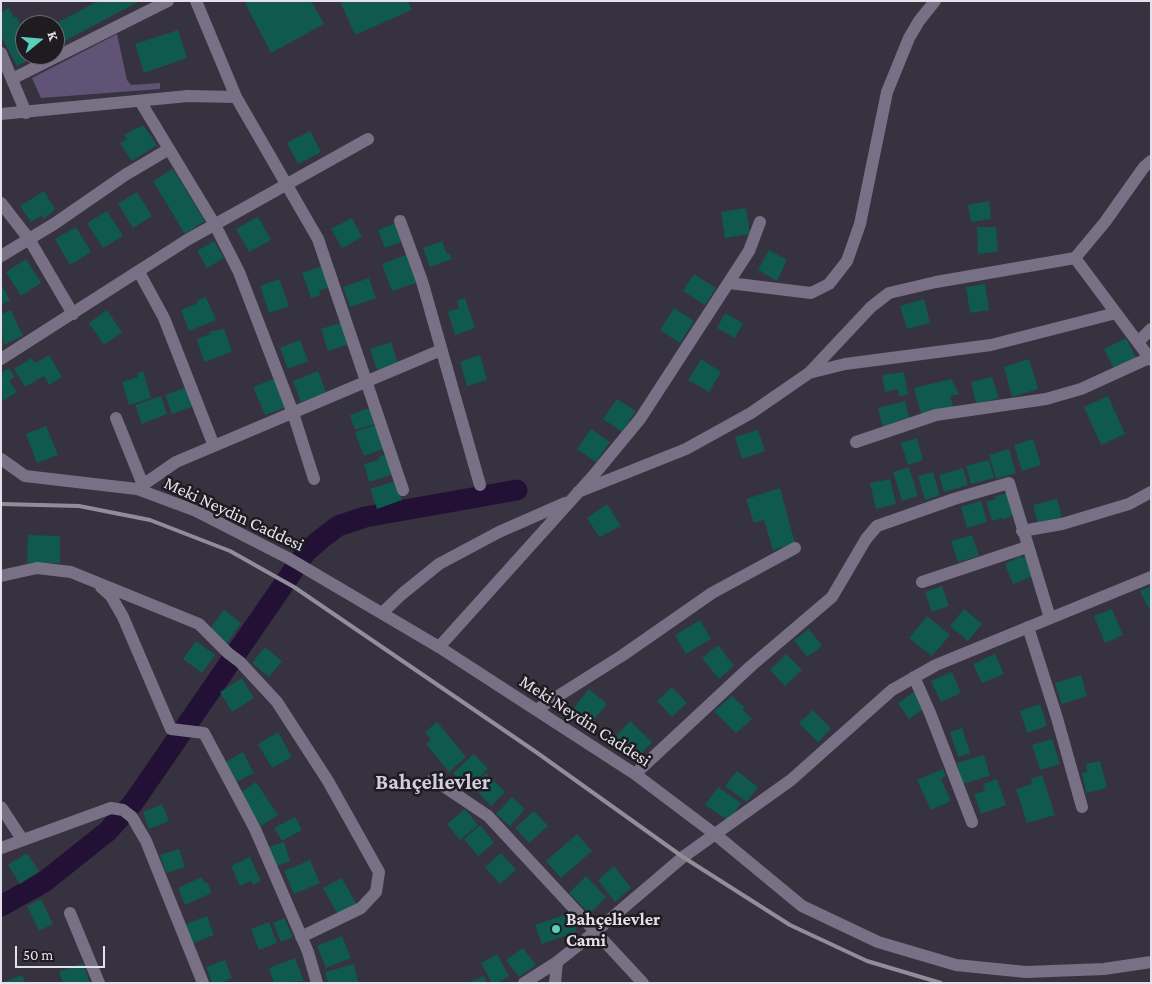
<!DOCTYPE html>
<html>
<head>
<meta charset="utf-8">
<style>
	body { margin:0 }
	#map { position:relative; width:1152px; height:984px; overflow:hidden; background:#373240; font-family:"Crimson Pro",serif }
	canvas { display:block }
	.frame { position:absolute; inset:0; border:2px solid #e4e1ea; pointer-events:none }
	.north { position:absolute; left:15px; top:15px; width:50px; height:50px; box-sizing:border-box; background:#1e1b21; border:1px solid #6d6a71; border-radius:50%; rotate:73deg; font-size:14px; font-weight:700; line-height:20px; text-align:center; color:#e4e1ea }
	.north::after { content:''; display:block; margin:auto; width:18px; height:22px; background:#5bcebc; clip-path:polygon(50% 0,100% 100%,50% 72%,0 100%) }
	.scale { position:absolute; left:15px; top:946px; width:90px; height:22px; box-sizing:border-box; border:2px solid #e4e1ea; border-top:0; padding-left:6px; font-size:15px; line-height:18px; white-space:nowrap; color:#e4e1ea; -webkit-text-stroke:4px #1e1b21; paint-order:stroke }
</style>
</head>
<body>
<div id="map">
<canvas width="1152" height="984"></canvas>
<div class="frame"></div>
<div class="north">K</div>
<div class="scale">50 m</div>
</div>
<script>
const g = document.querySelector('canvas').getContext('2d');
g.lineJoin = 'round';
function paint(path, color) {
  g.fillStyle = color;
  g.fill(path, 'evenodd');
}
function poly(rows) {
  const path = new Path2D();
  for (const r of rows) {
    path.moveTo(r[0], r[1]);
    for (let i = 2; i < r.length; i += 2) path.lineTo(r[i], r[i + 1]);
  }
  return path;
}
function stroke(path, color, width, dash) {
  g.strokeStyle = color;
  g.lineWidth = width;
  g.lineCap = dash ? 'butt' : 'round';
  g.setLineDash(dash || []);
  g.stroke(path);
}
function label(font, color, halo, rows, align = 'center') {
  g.font = font + ' "Crimson Pro",serif';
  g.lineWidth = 5;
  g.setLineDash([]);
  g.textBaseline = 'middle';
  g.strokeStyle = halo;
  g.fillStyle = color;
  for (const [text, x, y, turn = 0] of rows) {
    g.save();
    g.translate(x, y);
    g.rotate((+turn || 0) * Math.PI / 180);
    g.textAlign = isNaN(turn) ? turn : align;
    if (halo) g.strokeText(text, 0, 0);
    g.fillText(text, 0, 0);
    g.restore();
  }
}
paint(poly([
	[117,34,127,80,131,85,160,83,160,89,41,98,32,78]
]), '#615375');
stroke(poly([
	[1,906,44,882,108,831,133,803,306,552,321,539,338,526,365,517,517,490]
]), '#221035', 21);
paint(poly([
	[98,1,140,1,55,46,55,24],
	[244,1,311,1,324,24,271,53],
	[340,1,408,1,412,10,355,35],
	[9,8,14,18,16,16,25,33,23,34,25,55,38,55,17,66,1,36,1,12],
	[178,30,187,58,144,73,135,44],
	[143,125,157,145,132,161,120,143,127,139,124,135],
	[310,131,321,152,298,164,287,143],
	[173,169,205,221,185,234,153,181],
	[44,191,55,209,44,219,42,215,31,222,20,206],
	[137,192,152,216,133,228,118,204],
	[989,201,991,219,971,222,968,205],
	[746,208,750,234,725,238,721,212],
	[107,211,123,236,103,248,87,223],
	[258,217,271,240,249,252,236,229],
	[352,218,362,237,342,248,331,229],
	[396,223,403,241,385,248,378,230],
	[76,227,91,252,70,265,55,239],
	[977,227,996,227,998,252,978,254],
	[214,241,224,258,207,268,197,251],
	[442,241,447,254,450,254,452,259,430,267,423,248],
	[769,250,787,260,777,281,758,270],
	[411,253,421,281,392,291,382,264],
	[26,259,41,283,21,296,6,272],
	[324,265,331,286,319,291,321,295,311,298,302,273],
	[694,274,716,288,705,305,683,291],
	[369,278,376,298,350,307,343,287],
	[279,279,289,306,269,313,260,286],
	[1,284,10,300,1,305],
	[985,284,989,310,970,313,966,287],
	[206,297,216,320,189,331,181,310,198,303,197,300],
	[465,298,475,328,455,335,448,312,459,308,456,301],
	[924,299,930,323,907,329,900,306],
	[674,308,694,321,680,343,660,330],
	[11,310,23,336,3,345,1,314],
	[107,310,122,332,104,345,89,323],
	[725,313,743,323,735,338,717,328],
	[346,321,353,343,328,351,321,329],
	[224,329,232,352,204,362,197,339,210,334,209,332],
	[1126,338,1136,358,1114,369,1104,349],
	[300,340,308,361,288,369,280,348],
	[391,342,398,363,377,370,370,349],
	[49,355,62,377,49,385,44,376,25,387,14,369,32,358,35,363],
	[480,355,487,380,467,386,460,362],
	[701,359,721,372,709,392,688,380],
	[1029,359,1038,389,1012,397,1004,367],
	[9,368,15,377,9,381,17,392,3,401,1,373],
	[143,371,151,398,129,405,122,382,138,377,137,373],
	[318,371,326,392,301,402,293,381],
	[904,372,908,395,899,396,898,389,885,392,882,375],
	[278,377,289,406,265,415,253,387],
	[992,377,999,398,976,404,971,382],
	[951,379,959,394,950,396,954,410,922,418,914,388],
	[187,387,194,406,172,414,165,395],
	[161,396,167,414,142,424,135,405],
	[1108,396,1125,434,1101,445,1084,407],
	[617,399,636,411,622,432,603,419],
	[905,401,910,421,883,428,878,408],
	[372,407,378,423,355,430,350,415],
	[378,424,386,448,364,456,355,432],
	[46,426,58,455,37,463,26,434],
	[591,429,610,442,596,462,577,449],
	[758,430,765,451,742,459,735,437],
	[917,438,923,460,908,465,901,443],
	[1033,439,1041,465,1022,471,1014,445],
	[1009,449,1016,473,996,479,989,455],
	[388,454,394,474,369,482,364,464,379,460,378,457],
	[989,460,994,478,971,484,966,466],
	[909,467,918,496,902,501,893,472],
	[963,468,968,485,944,492,939,475],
	[933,472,940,495,925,500,918,476],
	[890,479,896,504,876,509,870,483],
	[395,481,402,500,377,509,370,489],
	[780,488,795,543,773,550,764,520,754,523,746,499],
	[1009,493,1016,513,1004,520,1003,518,992,521,986,502,996,499,995,496],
	[1057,499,1062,518,1038,524,1033,505],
	[981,501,987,522,967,528,961,507],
	[607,504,621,526,599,537,587,518],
	[28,535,60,536,60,563,27,563],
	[972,535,979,556,958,562,951,541],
	[1029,555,1036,575,1013,584,1005,564,1021,556,1022,558],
	[942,586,949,606,932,612,925,592],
	[1151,586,1151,613,1140,591],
	[964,609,982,624,968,641,950,626],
	[1112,609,1123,635,1105,643,1094,616],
	[224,610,241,623,227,643,209,630],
	[927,616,950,635,932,656,909,638],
	[700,620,711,639,686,654,675,635],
	[809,629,822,646,807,657,794,640],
	[196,641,215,655,202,673,183,659],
	[718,645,734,666,719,679,702,658],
	[265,647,282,661,269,677,252,663],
	[786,654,802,670,785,686,770,670],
	[995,654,1004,674,982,683,973,664],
	[952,672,961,693,941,702,931,681],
	[1081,675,1087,696,1062,704,1055,683],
	[242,678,254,698,232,712,220,692],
	[672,687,687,703,672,717,657,701],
	[589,689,607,704,591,723,573,709],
	[914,692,925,708,909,719,898,703],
	[732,696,744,707,743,710,752,719,736,733,714,711],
	[1040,704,1047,726,1027,733,1020,711],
	[813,710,831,729,818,742,799,723],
	[630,721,652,742,637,758,615,737],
	[437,722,466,757,449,772,426,744,431,739,425,732],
	[962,728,970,753,958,757,950,732],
	[278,732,292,757,272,768,258,744],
	[1052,739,1060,764,1040,770,1032,745],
	[243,752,254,773,232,784,222,764],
	[474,754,488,769,467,788,453,773],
	[984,755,990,776,962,784,957,763],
	[1100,761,1107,788,1086,793,1082,773,1087,772,1086,764],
	[943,769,946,776,941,779,951,801,931,810,917,780],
	[737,771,758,787,747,802,725,786],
	[486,773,505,792,491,806,472,786],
	[1042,775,1055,815,1027,823,1016,789,1032,784,1031,779],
	[997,779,1006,805,981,814,974,794,985,791,983,784],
	[256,782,278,815,261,826,240,793],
	[718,787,741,803,729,821,705,805],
	[512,797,525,809,510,826,496,814],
	[162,804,169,821,149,829,143,812],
	[465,809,478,825,460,840,447,824],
	[534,811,548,826,529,843,515,828],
	[295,817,302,830,282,841,274,828],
	[480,825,494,843,478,856,464,839],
	[577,834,592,851,561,878,546,861],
	[284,842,290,861,276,866,269,847],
	[179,849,185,867,166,873,160,855],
	[27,853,39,871,20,884,8,865],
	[501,853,516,870,500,884,485,867],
	[250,857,261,881,253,885,251,881,240,886,231,866],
	[310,860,320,883,294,894,284,871],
	[614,866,631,888,615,902,598,880],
	[586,876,606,897,590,914,569,893],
	[202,877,204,883,207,882,212,893,185,905,178,888],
	[342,878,357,905,338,915,323,888],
	[41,899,53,924,39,931,27,906],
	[570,913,577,932,542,944,535,925],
	[207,916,214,935,193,943,186,924],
	[284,918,293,937,281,942,273,923],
	[269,922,277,943,259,950,251,929],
	[342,936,351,958,326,968,317,946],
	[523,948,536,965,519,977,506,960],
	[497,954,509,976,497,983,492,983,481,963],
	[295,958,304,981,274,983,269,968],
	[225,960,232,978,220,983,212,983,206,967],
	[83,963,90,983,63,983,59,971],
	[354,964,358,983,328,983,325,972],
	[22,975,25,983,1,983],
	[484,976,487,983,468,983]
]), '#0f594f');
stroke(poly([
	[196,1,236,97,318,239,403,490],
	[1,53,26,113],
	[12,79,168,1],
	[140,101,215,225,239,272,293,413,314,479],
	[1,114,188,96,236,97],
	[1151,161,1144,167,1105,222,1075,258,1151,360],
	[1,203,29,239,73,314],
	[400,221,422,281,480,485],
	[1,256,54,224,125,175,169,149],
	[139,272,164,318,214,446],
	[729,283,811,293,829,284,847,261,860,224,887,92,909,38,919,21,935,1],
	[1138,342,1151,329],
	[1,359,187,240,368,139],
	[809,373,845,364,991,345,1116,313],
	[116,418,143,485],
	[856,442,936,415,1046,399,1081,389,1149,358],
	[1,459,25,476,137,489,196,511,288,558,439,647,635,774,716,835,802,906,878,942,956,965,1026,972,1104,969,1151,962],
	[137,489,176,462,441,350],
	[578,492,686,449,751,413,809,373,871,307,889,293,936,282,1075,258],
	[1022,531,1062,524,1129,504,1151,492],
	[1,576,37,568,71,572,199,624,228,653,240,662,277,702,328,781,379,872,376,892,361,908,301,937],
	[922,582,1027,547],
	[101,587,111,596,123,617,171,729,204,733,255,829,308,952,317,983],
	[382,613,402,594,439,564,499,532,565,503],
	[1028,627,1057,718,1082,807],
	[439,647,593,476,640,419,749,251,760,222],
	[914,677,930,713,972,822],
	[536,710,623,655,712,593,795,548],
	[635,774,751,666,832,597,866,539,877,526,954,499,1009,483,1050,618],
	[433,779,488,816,643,983],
	[1,807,22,839],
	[1,848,111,808,123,810,132,817,146,841,203,983],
	[70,913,99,983],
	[524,983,557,962,595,932,683,857,791,780,892,690,936,665,1151,577],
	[555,983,557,962]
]), '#787084', 12);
stroke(poly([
	[1,504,79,506,150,520,230,551,294,587,536,752,683,857,790,925,867,961,941,983]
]), '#928e99', 4);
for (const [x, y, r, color] of [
	[556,929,5,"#5bcebc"]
]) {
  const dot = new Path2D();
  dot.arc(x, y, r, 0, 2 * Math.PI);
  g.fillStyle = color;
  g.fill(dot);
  stroke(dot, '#1e1b21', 2);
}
label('18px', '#e4e1ea', '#1e1b21', [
	["Meki Neydin Caddesi",234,514,25],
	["Meki Neydin Caddesi",585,721,33]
]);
label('bold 18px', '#e4e1ea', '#1e1b21', [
	["Bahçelievler",566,919],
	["Cami",566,940]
], 'left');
label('bold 22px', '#d4cddf', '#1e1b21', [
	["Bahçelievler",433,782]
]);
</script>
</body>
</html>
